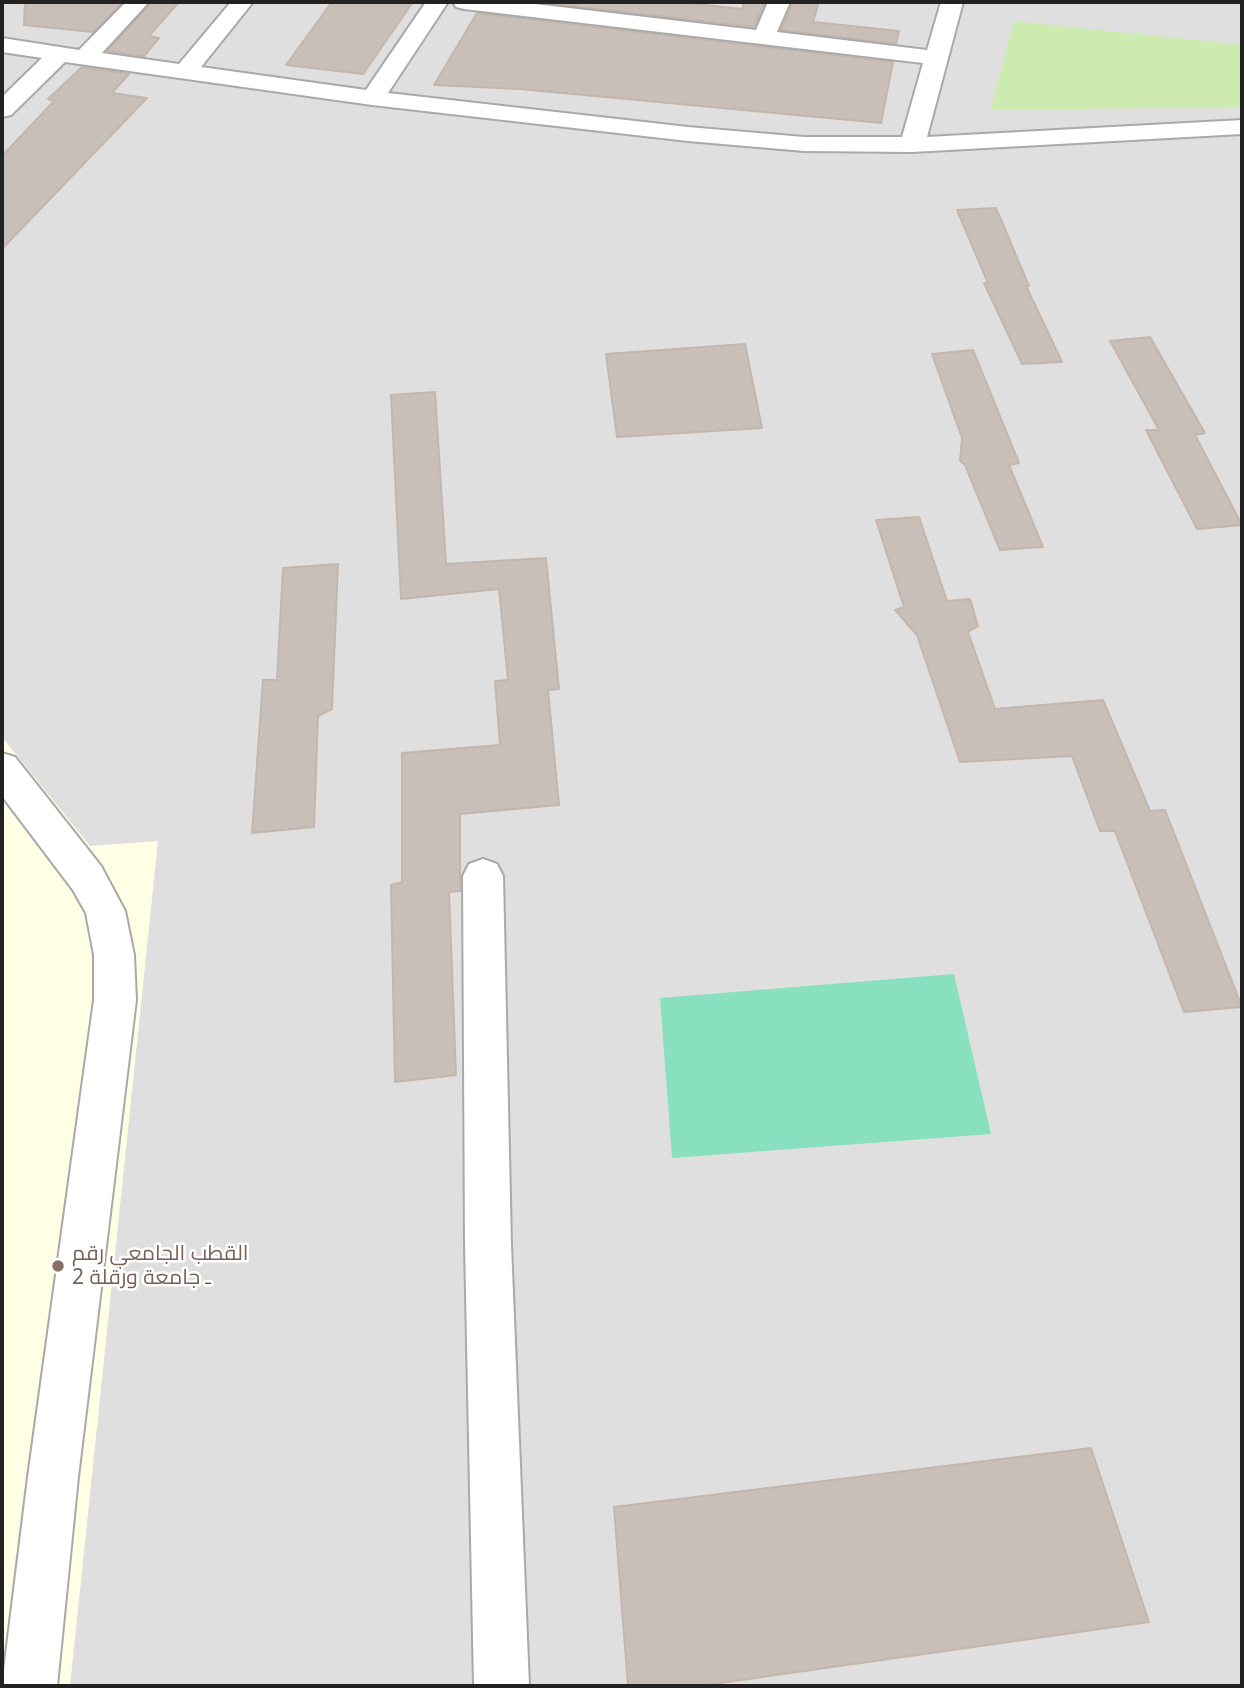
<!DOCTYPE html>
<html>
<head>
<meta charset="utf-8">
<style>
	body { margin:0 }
	#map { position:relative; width:1244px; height:1688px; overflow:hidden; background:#f2efe9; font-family:"Noto Sans",sans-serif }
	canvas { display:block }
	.frame { position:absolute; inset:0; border:4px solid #222; pointer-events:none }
</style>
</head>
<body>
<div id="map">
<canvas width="1244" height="1688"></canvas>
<div class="frame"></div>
</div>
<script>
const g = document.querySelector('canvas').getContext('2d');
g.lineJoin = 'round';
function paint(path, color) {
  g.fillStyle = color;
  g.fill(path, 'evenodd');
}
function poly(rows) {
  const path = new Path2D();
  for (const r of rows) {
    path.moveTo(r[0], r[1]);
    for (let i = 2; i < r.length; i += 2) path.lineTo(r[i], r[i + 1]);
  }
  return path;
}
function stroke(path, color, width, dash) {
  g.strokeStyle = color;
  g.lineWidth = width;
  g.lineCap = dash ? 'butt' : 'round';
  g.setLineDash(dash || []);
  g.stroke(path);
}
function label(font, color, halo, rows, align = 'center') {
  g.font = font + ' "Noto Sans",Cairo,sans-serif';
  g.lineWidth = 5;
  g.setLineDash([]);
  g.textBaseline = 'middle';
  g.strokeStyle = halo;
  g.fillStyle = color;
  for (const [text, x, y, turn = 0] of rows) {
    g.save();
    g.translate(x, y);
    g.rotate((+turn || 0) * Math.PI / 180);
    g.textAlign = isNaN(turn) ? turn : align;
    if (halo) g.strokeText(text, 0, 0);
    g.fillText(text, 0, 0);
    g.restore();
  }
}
paint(poly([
	[2,2,1242,2,1242,1686,2,1686]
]), '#e0dfdf');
paint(poly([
	[2,737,90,846,158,841,70,1686,2,1686]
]), '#ffffe5');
paint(poly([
	[1014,21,1242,45,1242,107,990,110]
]), '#cdebb0');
paint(poly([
	[954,974,991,1134,672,1158,660,998]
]), '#88e0be');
const building = poly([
	[25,2,123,2,93,32,24,25,25,2],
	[152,2,179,2,149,36,159,38,144,56,107,51,152,2],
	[332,2,413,2,363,74,286,65,332,2],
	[538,2,678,2,742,9,744,2,765,2,754,27,538,2],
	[793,2,819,2,813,22,899,31,896,44,781,30,793,2],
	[477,13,893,62,881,123,520,89,434,85,477,13],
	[82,67,129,74,112,93,147,98,2,249,2,156,54,101,48,99,82,67],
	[996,208,1029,286,1026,286,1062,362,1022,364,984,283,988,283,957,210,996,208],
	[1150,337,1205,433,1195,435,1242,525,1197,529,1146,430,1159,430,1110,341,1150,337],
	[745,344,762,428,617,437,606,354,745,344],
	[973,350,1019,463,1009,465,1043,547,1000,550,965,465,960,461,962,438,932,354,973,350],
	[435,392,446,564,546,558,559,689,548,690,559,805,460,814,460,891,449,892,456,1075,395,1082,391,885,402,882,402,753,500,745,495,681,508,680,499,589,401,599,391,395,435,392],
	[919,517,947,601,970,599,978,626,968,632,995,709,1103,700,1150,811,1165,810,1242,1007,1184,1012,1115,831,1100,831,1072,756,960,762,917,635,895,610,904,607,876,520,919,517],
	[338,564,332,709,318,716,314,827,252,833,263,680,277,680,283,568,338,564],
	[1091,1448,1149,1622,699,1686,628,1686,614,1507,1091,1448]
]);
paint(building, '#c7bfb8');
stroke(building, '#c4b6ab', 2);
const minor = poly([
	[126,2,149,2,102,53,179,64,231,2,253,2,201,67,366,90,426,2,448,2,388,93,688,127,804,137,902,137,923,63,464,9,456,7,453,2,518,2,756,30,768,2,790,2,777,32,927,50,941,2,963,2,927,137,1242,120,1242,134,912,152,804,151,688,141,372,105,65,62,11,115,2,117,2,97,42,58,2,52,2,38,79,50,126,2],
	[2,753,15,757,101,866,125,911,134,955,136,1000,78,1477,57,1686,2,1686,28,1477,94,1000,94,955,86,913,73,890,2,796,2,753],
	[483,859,497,864,503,876,511,1244,529,1686,474,1686,465,1244,463,876,469,864,483,859]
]);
stroke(minor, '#a9a9a9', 4);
paint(minor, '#fff');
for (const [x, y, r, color] of [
	[58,1266,7,"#8d6e63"]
]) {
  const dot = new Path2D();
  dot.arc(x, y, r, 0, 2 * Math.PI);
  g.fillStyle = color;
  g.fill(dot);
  stroke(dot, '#fff', 2.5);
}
label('21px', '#785e54', '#fff', [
	["القطب الجامعي رقم",72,1254],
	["2 ـ جامعة ورقلة",72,1278]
], 'left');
</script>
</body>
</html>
